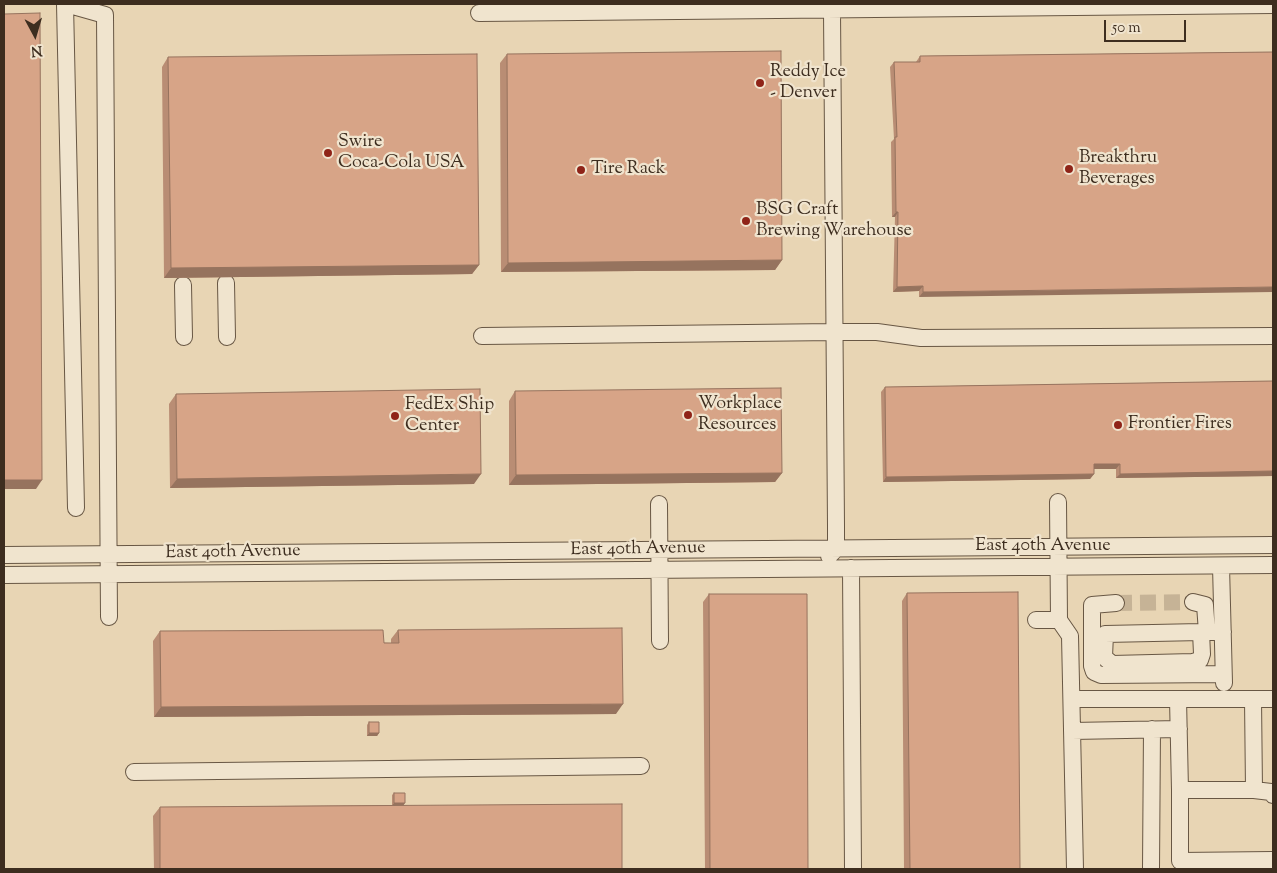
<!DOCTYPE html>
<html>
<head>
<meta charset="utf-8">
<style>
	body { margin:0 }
	#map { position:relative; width:1277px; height:873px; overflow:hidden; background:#e8d5b4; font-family:"Sorts Mill Goudy",serif }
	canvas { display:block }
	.frame { position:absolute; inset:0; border:5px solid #3d2d1f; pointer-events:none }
	.north { position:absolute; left:10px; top:10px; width:50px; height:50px; -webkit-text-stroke:4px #f0e4ce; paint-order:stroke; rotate:174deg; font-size:14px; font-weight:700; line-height:20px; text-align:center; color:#3d2d1f }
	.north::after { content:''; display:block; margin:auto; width:18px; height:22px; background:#3d2d1f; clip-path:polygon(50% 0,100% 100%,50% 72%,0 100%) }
	.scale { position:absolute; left:1104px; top:20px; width:82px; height:22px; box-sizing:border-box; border:2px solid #3d2d1f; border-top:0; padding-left:6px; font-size:15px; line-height:18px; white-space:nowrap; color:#3d2d1f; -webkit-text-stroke:4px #f0e4ce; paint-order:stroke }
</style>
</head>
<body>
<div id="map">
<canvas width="1277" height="873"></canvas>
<div class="frame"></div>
<div class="north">N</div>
<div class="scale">50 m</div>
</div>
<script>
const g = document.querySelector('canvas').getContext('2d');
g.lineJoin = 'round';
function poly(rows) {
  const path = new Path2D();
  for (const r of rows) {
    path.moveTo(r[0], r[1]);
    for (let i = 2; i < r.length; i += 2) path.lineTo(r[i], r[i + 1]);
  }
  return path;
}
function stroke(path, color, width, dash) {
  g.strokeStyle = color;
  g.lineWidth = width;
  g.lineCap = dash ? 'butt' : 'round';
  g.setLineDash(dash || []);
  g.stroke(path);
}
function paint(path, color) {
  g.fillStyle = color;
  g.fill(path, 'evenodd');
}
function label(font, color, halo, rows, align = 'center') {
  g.font = font + ' "Sorts Mill Goudy",serif';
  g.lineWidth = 4.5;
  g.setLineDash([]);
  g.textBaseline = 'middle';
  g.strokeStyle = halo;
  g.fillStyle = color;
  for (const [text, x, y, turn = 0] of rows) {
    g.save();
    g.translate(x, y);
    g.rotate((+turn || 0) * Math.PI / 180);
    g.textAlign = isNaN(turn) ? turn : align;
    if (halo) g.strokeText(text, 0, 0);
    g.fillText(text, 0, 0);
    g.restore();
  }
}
stroke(poly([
	[1116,603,1193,602]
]), '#c6b396', 16, [16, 8]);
const minor = poly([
	[65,4,76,508],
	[66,4,105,15,109,617],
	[479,13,1273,5],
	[226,283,227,337],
	[183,285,184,337],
	[482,336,835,332,877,332,921,338,1273,336],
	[1058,502,1059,620,1070,636,1075,869],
	[659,504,660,641],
	[4,555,1273,545],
	[829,556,836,549,836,526,832,11],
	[1221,566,1224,683],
	[851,568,853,869],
	[4,575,1273,565],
	[1193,602,1205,605,1207,632],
	[1116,603,1092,605,1092,666,1094,672,1101,675,1223,674],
	[1036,620,1059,620],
	[1201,632,1202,654,1200,660,1193,662,1112,664,1104,657,1105,634,1201,632,1223,632],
	[1072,699,1273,699],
	[1178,699,1180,790,1254,790,1253,699],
	[1072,731,1179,729],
	[134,772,641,766],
	[1180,790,1180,861,1273,860],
	[1254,790,1271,792,1273,795],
	[1151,869,1152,729]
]);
stroke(minor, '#685744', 18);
stroke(minor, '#f0e4ce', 16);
paint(poly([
	[1273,52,919,297,919,291,893,292,895,217,892,217,891,142,894,139,890,67,894,62,916,62,920,56],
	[507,54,782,260,775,270,501,272,500,63],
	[168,57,479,265,472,274,164,278,162,67],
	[1273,381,1273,476,1116,478,1116,469,1094,469,1094,474,1090,479,883,482,881,392,885,387],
	[515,391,782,473,775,482,509,485,509,401],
	[176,394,474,484,170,488,169,404],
	[907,593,1020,869,904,869,902,601],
	[709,594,808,869,705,869,703,602],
	[398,630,616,714,154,717,153,641,160,631,391,643,391,639],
	[369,722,379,733,377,736,367,736,367,725],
	[394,793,404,805,622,869,154,869,153,816,160,807,392,805,392,795]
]), '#b98d74');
paint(poly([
	[896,212,898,212,895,217,892,217],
	[782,260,775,270,501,272,508,263],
	[479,265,472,274,164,278,171,268],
	[923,286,919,291,893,292,897,287],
	[1273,287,1273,292,919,297,923,292],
	[1094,464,1120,464,1116,469,1090,469],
	[1273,471,1273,476,1116,478,1120,474],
	[782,473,775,482,509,485,516,475],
	[481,474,474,484,170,488,177,479],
	[1094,474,1090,479,883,482,886,477],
	[4,480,42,480,36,489,4,489],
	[623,704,616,714,154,717,161,707],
	[369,733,379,733,377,736,367,736],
	[394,803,405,803,403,806,392,806]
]), '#96735e');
const building = poly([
	[40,13,42,480,4,480,4,14,40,13],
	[781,51,782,260,508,263,507,54,781,51],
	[1273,52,1273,287,923,292,923,286,897,287,898,212,896,212,895,137,897,137,894,62,920,62,920,56,1273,52],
	[477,54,479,265,171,268,168,57,477,54],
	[1273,381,1273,471,1120,474,1120,464,1094,464,1094,474,886,477,885,387,1273,381],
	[781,388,782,473,516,475,515,391,781,388],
	[480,389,481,474,177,479,176,394,480,389],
	[1018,592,1020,869,910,869,907,593,1018,592],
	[709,594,807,594,808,869,710,869,709,594],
	[622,628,623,704,161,707,160,631,383,630,384,643,399,643,398,630,622,628],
	[369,722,379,722,379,733,369,733,369,722],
	[394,793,405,793,405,803,394,803,394,793],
	[622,804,622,869,160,869,160,807,622,804]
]);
paint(building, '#d7a487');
stroke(building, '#96735e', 1);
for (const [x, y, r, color] of [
	[760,83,5,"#8f2418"],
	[328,153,5,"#8f2418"],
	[1069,169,5,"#8f2418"],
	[581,170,5,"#8f2418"],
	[746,221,5,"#8f2418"],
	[688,415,5,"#8f2418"],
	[395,416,5,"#8f2418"],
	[1118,425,5,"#8f2418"]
]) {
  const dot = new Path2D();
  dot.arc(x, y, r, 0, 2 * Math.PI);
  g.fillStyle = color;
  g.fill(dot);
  stroke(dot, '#f0e4ce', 2);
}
label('18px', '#3d2d1f', '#f0e4ce', [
	["Reddy Ice",770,73],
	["- Denver",770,94],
	["Swire",338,143],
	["Coca-Cola USA",338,164],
	["Breakthru",1079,159],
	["Beverages",1079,180],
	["Tire Rack",591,170],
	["BSG Craft",756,211],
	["Brewing Warehouse",756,232],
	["Workplace",698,405],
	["Resources",698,426],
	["FedEx Ship",405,406],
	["Center",405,427],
	["Frontier Fires",1128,425]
], 'left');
label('18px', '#3d2d1f', '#f0e4ce', [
	["East 40th Avenue",1043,547],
	["East 40th Avenue",638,550,-1],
	["East 40th Avenue",233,553,-1]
]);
</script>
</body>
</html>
